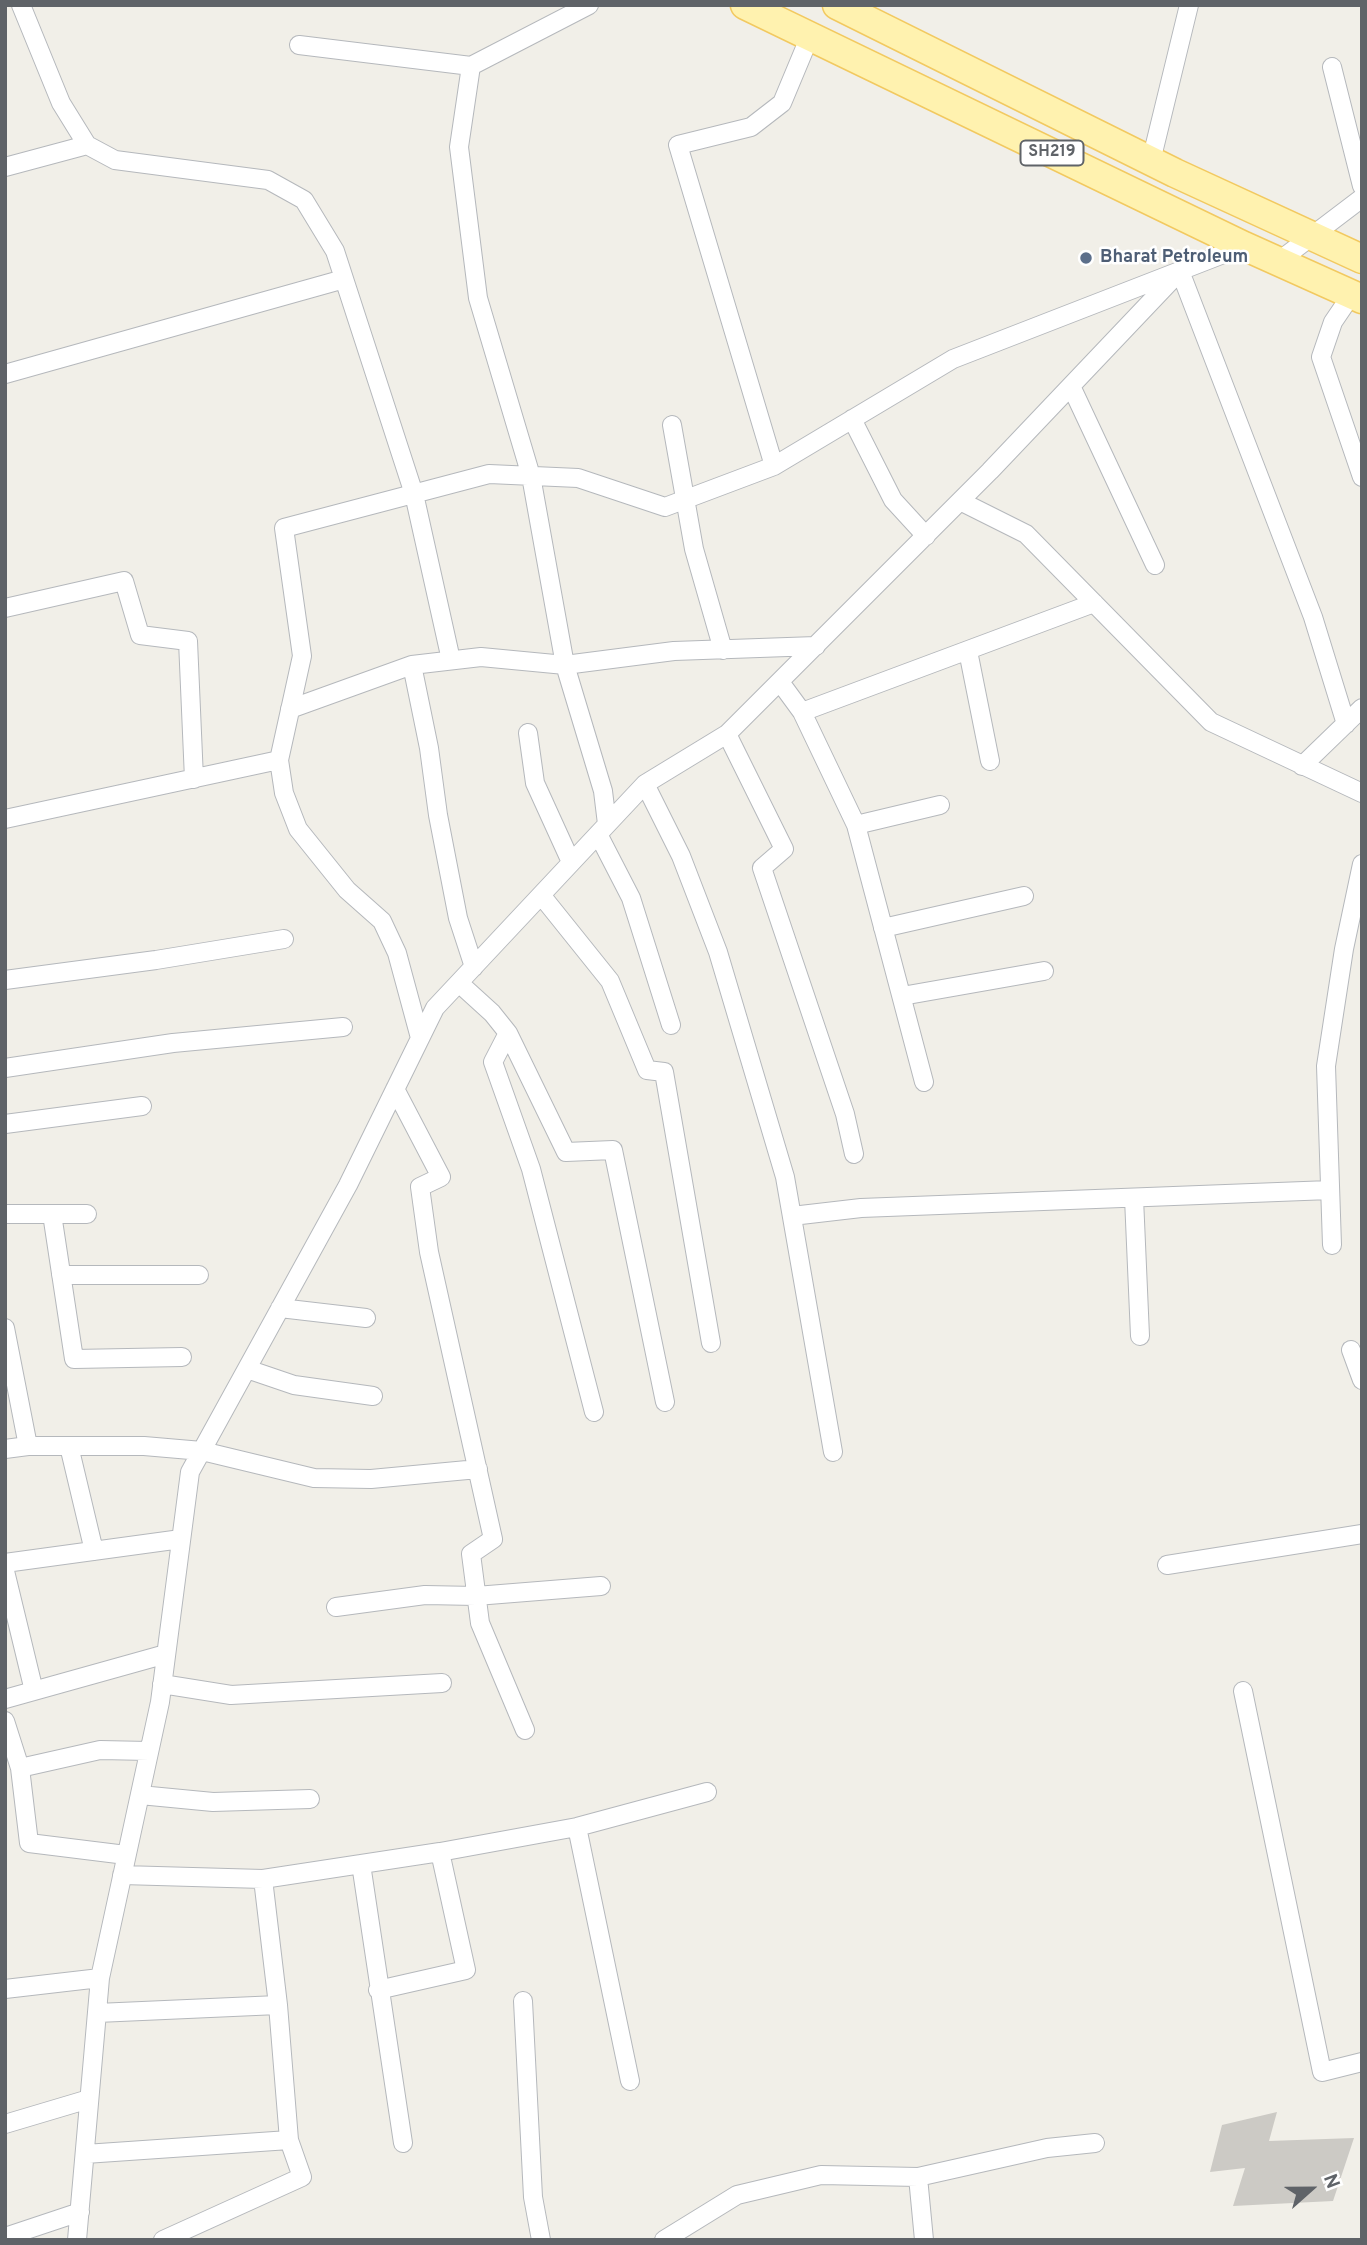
<!DOCTYPE html>
<html>
<head>
<meta charset="utf-8">
<style>
	body { margin:0 }
	#map { position:relative; width:1367px; height:2245px; overflow:hidden; background:#f1efe8; font-family:Overpass,sans-serif }
	canvas { display:block }
	.frame { position:absolute; inset:0; border:7px solid #5f6368; pointer-events:none }
	.north { position:absolute; left:1276px; top:2154px; width:70px; height:70px; -webkit-text-stroke:5px #fff; paint-order:stroke; rotate:69deg; font-size:19px; font-weight:700; line-height:28px; text-align:center; color:#5f6368 }
	.north::after { content:''; display:block; margin:auto; width:24px; height:32px; background:#5f6368; clip-path:polygon(50% 0,100% 100%,50% 72%,0 100%) }
</style>
</head>
<body>
<div id="map">
<canvas width="1367" height="2245"></canvas>
<div class="frame"></div>
<div class="north">N</div>
</div>
<script>
const g = document.querySelector('canvas').getContext('2d');
g.lineJoin = 'round';
function paint(path, color) {
  g.fillStyle = color;
  g.fill(path, 'evenodd');
}
function poly(rows) {
  const path = new Path2D();
  for (const r of rows) {
    path.moveTo(r[0], r[1]);
    for (let i = 2; i < r.length; i += 2) path.lineTo(r[i], r[i + 1]);
  }
  return path;
}
function stroke(path, color, width, dash) {
  g.strokeStyle = color;
  g.lineWidth = width;
  g.lineCap = dash ? 'butt' : 'round';
  g.setLineDash(dash || []);
  g.stroke(path);
}
function label(font, color, halo, rows, align = 'center') {
  g.font = font + ' Overpass,sans-serif';
  g.lineWidth = 5;
  g.setLineDash([]);
  g.textBaseline = 'middle';
  g.strokeStyle = halo;
  g.fillStyle = color;
  for (const [text, x, y, turn = 0] of rows) {
    g.save();
    g.translate(x, y);
    g.rotate((+turn || 0) * Math.PI / 180);
    g.textAlign = isNaN(turn) ? turn : align;
    if (halo) g.strokeText(text, 0, 0);
    g.fillText(text, 0, 0);
    g.restore();
  }
}
paint(poly([
	[1277,2112,1269,2141,1354,2138,1333,2201,1233,2206,1245,2168,1210,2172,1222,2125]
]), '#cccac5');
const street = poly([
	[21,5,61,103,87,145,115,160,268,180,304,200,335,251,414,494,451,660],
	[589,5,471,66,459,147,478,298,531,476,565,665,603,791,607,824],
	[299,45,471,66],
	[1332,67,1362,186],
	[1151,161,1189,5],
	[5,167,87,145],
	[1279,261,1362,198],
	[1352,294,1333,322,1321,357,1362,477],
	[5,374,344,279],
	[1071,386,1155,565],
	[852,419,893,500,926,536],
	[672,425,694,549,723,650],
	[774,466,678,145,751,127,782,103,810,36],
	[960,501,1026,534,1211,722,1362,793],
	[5,608,124,581,140,635,188,641,194,779],
	[968,651,990,761],
	[412,665,429,748,438,815,458,918,474,967],
	[780,682,802,712,856,825,924,1082],
	[290,709,412,665,481,657,565,665,674,651,816,646],
	[802,712,1094,603],
	[528,733,535,783,571,862],
	[727,734,784,849,762,868,845,1114,854,1154],
	[279,760,284,793,298,829,347,890,382,921,397,953,420,1038],
	[1302,766,1362,708],
	[645,784,681,856,718,952,785,1177,833,1452],
	[5,819,279,760,302,656,284,528,489,474,578,478,665,507,774,466,953,359,1244,246],
	[856,825,940,805],
	[598,834,631,898,671,1025],
	[541,895,610,981,647,1070,664,1072,711,1343],
	[883,928,1024,896],
	[5,980,156,960,284,939],
	[459,983,492,1013,508,1033,566,1152,613,1150,665,1402],
	[902,996,1044,971],
	[508,1033,493,1062,531,1169,594,1412],
	[5,1068,173,1043,343,1027],
	[395,1089,441,1177,420,1187,429,1252,493,1539,471,1554,480,1623,525,1730],
	[5,1124,142,1106],
	[1134,1198,1140,1336],
	[5,1214,87,1214],
	[52,1214,74,1359,182,1357],
	[792,1216,861,1208,1330,1190],
	[1332,1245,1326,1066,1344,949,1362,864],
	[61,1275,199,1275],
	[280,1308,366,1318],
	[5,1328,28,1446,144,1446,202,1451,314,1478,371,1479,478,1469],
	[1351,1350,1362,1380],
	[247,1369,294,1385,373,1396],
	[69,1446,94,1551],
	[5,1449,28,1446],
	[5,1563,181,1539],
	[1167,1565,1362,1534],
	[5,1571,34,1691],
	[336,1607,425,1595,476,1596,601,1586],
	[162,1684,231,1695,442,1683],
	[1243,1691,1322,2072,1362,2062],
	[5,1699,166,1654],
	[5,1721,20,1768,29,1843,126,1855],
	[20,1768,100,1750,149,1751],
	[140,1795,213,1802,310,1799],
	[577,1827,630,2081],
	[361,1864,403,2143],
	[122,1875,263,1879,440,1852,577,1827,707,1792],
	[5,1989,100,1978],
	[378,1990,466,1970,440,1852],
	[523,2001,533,2197,541,2240],
	[97,2013,278,2005,263,1879],
	[5,2124,89,2099],
	[85,2154,289,2140,278,2005],
	[918,2177,924,2240],
	[5,2237,80,2212],
	[77,2240,100,1978,160,1702,190,1472,348,1185,435,1008,645,784,727,734,990,471,1180,271,1313,617,1346,724],
	[163,2240,302,2177,289,2140],
	[664,2240,737,2195,821,2175,918,2177,1047,2148,1095,2143]
]);
const primary = poly([
	[745,5,1244,246,1362,299],
	[837,5,1175,173,1362,259]
]);
stroke(street, '#b5b8bc', 20);
stroke(primary, '#f2c960', 31);
stroke(street, '#fff', 18);
stroke(primary, '#fff2af', 28);
for (const [x, y, r, color] of [
	[1086,258,7,"#5c6f8a"]
]) {
  const dot = new Path2D();
  dot.arc(x, y, r, 0, 2 * Math.PI);
  g.fillStyle = color;
  g.fill(dot);
  stroke(dot, '#fff', 2.5);
}
for (const [x, y, w] of [
	[1052,153,63]
]) {
  const box = new Path2D();
  box.roundRect(x - w / 2, y - 12.5, w, 25, 5);
  g.fillStyle = '#fff';
  g.fill(box);
  stroke(box, '#5f6368', 2);
}
label('bold 16px', '#5f6368', null, [
	["SH219",1052,153]
]);
label('bold 18px', '#4e5e75', '#fff', [
	["Bharat Petroleum",1100,258]
], 'left');
</script>
</body>
</html>
